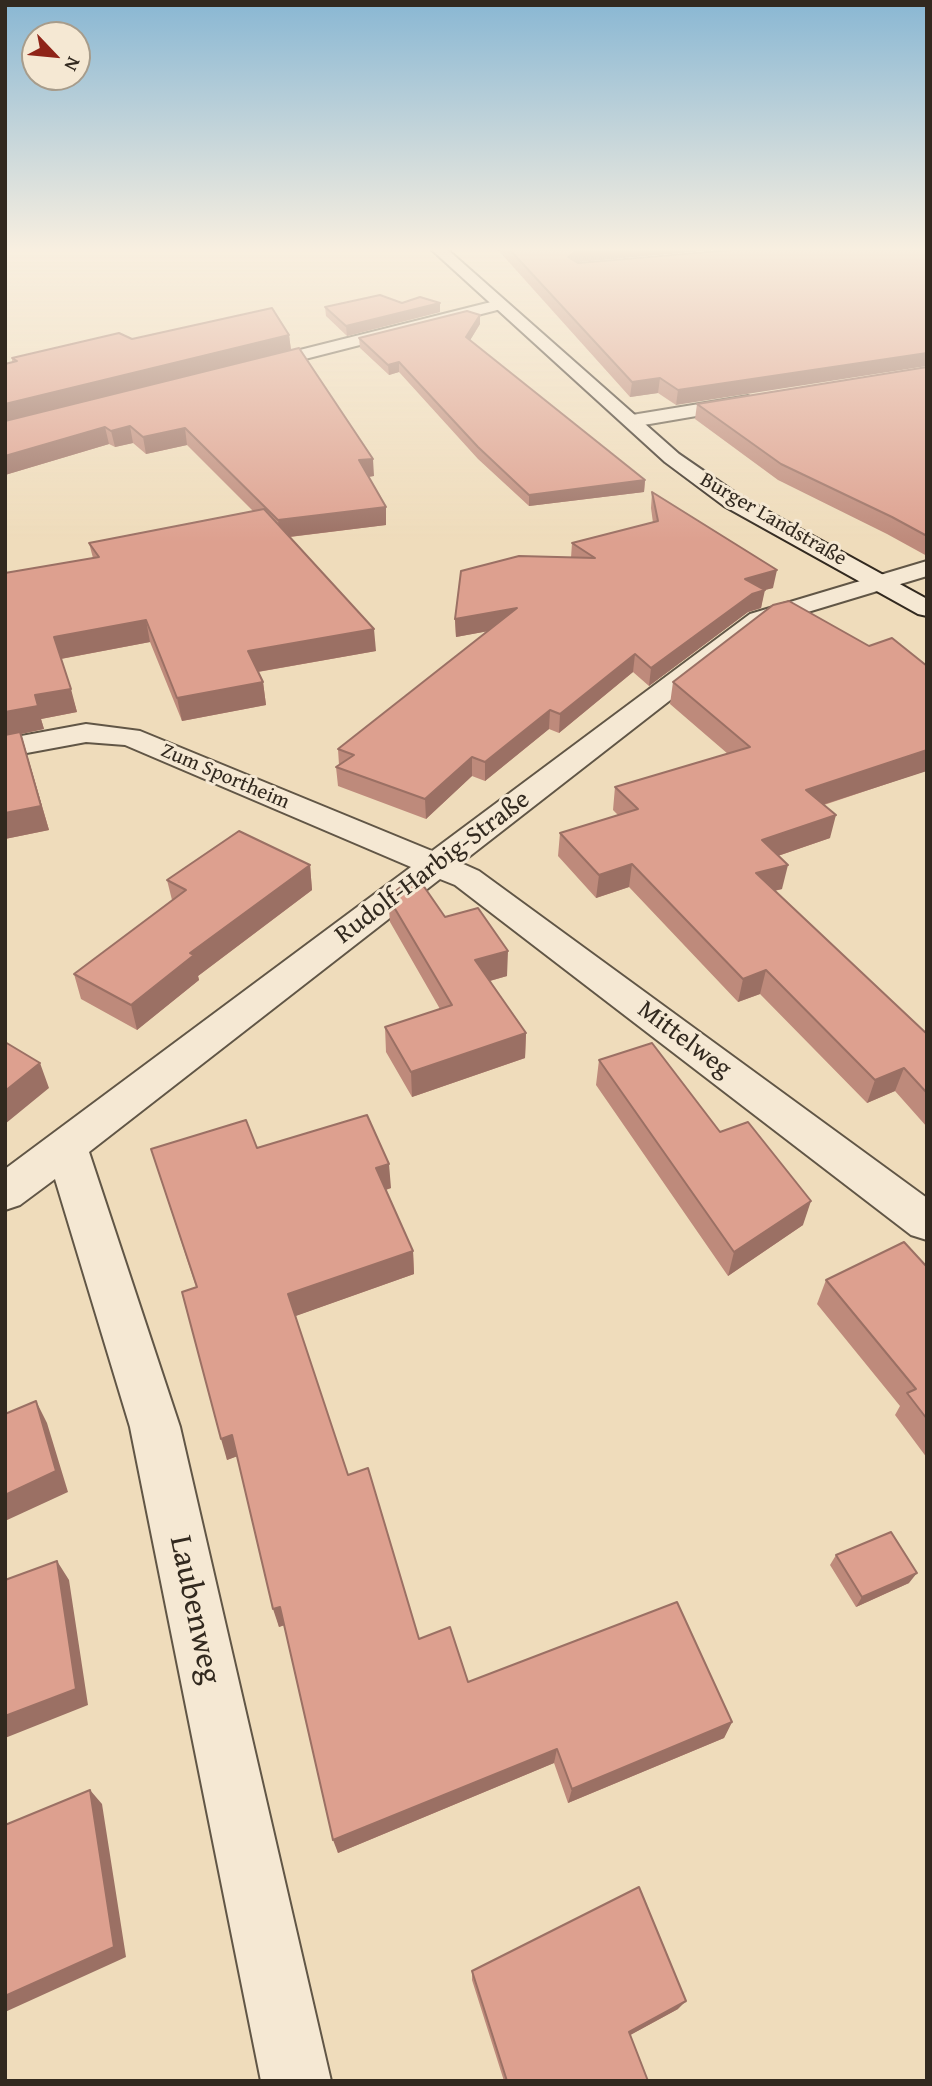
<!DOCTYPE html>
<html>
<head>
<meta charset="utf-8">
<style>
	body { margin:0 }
	#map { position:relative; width:932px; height:2086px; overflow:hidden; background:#efdcbb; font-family:"Gentium Book Plus",serif }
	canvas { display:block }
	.frame { position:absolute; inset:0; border:7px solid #32291f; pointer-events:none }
	.north { position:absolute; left:21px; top:21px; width:70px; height:70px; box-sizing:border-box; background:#f5e8d3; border:2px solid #a79c8b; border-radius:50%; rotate:116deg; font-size:19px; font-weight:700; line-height:28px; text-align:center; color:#32291f }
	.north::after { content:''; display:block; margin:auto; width:24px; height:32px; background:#8f2418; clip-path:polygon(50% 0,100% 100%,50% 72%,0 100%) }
</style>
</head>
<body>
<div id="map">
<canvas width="932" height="2086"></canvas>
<div class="frame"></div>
<div class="north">N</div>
</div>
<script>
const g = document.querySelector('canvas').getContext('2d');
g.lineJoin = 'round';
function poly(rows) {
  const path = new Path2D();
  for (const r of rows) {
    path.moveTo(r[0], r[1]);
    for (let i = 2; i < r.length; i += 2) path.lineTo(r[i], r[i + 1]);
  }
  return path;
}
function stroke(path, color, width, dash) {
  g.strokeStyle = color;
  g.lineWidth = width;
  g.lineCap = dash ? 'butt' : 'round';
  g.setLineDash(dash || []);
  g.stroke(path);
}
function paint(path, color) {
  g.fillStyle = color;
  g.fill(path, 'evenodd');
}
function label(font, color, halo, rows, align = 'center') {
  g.font = font + ' "Gentium Book Plus",serif';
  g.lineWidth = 6;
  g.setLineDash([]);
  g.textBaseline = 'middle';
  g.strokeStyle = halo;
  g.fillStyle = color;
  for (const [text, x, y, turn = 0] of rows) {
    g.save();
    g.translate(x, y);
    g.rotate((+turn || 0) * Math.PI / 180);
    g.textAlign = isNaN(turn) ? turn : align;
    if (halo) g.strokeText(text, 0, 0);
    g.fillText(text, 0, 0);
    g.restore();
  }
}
const street = poly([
	[499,300,507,305,505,308,254,372,245,367,248,363,499,300],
	[748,396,757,402,755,406,632,427,622,421,632,415,748,396],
	[927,561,927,576,768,624,461,863,479,871,927,1198,927,1240,911,1235,455,885,440,879,89,1152,180,1427,331,2081,261,2081,130,1427,55,1179,20,1205,5,1210,5,1169,411,867,125,745,86,742,5,757,5,739,86,724,140,731,432,851,750,614,927,561]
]);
const secondary = poly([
	[432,250,448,250,679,454,740,496,927,599,927,616,918,614,724,506,665,462,432,250]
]);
stroke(street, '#615646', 4);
stroke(secondary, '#32291f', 4);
paint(street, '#f5e8d3');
paint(secondary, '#f5e8d3');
paint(poly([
	[498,250,713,250,577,262,578,263,731,250,676,405,658,393,630,397],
	[402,303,440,303,440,312,347,336,326,316,325,307],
	[480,324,470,340,645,480,644,492,529,506,478,459,399,372,389,375,360,348,359,338],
	[289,335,291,350,374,476,368,477,386,507,386,525,290,537,376,651,258,672,263,682,266,705,182,721,150,642,61,659,77,712,41,719,44,729,21,734,49,830,5,839,5,573,93,558,89,543,253,511,187,445,146,454,133,443,115,447,109,444,5,475,5,364,12,362,12,358,132,339],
	[927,367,927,556,887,534,778,480,695,419,697,404],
	[652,492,773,588,764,590,761,608,748,612,649,686,633,672,559,733,549,729,485,781,472,776,426,819,338,786,336,767,339,765,338,749,488,631,456,637,455,619,571,558,572,543,653,523,651,508],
	[673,682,922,772,824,805,830,838,778,856,782,889,774,891,927,1034,927,1127,895,1091,867,1103,760,994,738,1002,629,887,596,898,558,856,560,833,618,815,613,810,615,787,728,754,670,704],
	[310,865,312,890,198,976,199,980,137,1030,81,999,74,974,172,900,167,880],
	[388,897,445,917,507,976,490,981,526,1033,525,1058,412,1097,386,1052,385,1027,440,1009,390,922],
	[599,1060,803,1225,728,1276,596,1085],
	[257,1148,391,1188,386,1190,413,1251,414,1274,295,1316,348,1475,419,1639,468,1682,732,1722,724,1738,568,1803,554,1763,338,1853,284,1625,279,1627,237,1456,227,1460,196,1287,151,1149],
	[927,1267,927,1458,895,1415,900,1406,817,1304,826,1280],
	[836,1555,909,1583,856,1607,830,1565],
	[472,1971,678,2009,630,2035,648,2081,504,2081,472,1980]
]), '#be8a7b');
paint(poly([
	[577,250,713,250,577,262,568,257],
	[440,303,440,312,347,336,346,326],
	[480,315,480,324,466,347,466,337],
	[289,335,291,350,5,421,5,404],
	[927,353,927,366,676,405,678,390],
	[399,362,399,372,389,375,388,365],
	[660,378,658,393,630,397,632,382],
	[130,426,133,443,115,447,111,431],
	[105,427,109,444,5,475,5,456],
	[185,428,187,445,146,454,143,437],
	[373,459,374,476,360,478,359,460],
	[645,480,644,492,529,506,529,495],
	[386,507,386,525,280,538,278,520],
	[777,570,773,588,742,596,745,579],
	[765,590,761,608,748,612,649,686,651,668,752,594],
	[517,608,516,626,456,637,455,619],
	[146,620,150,642,60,659,54,637],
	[374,629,376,651,251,673,248,651],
	[635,654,633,672,559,733,560,714],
	[263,682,266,705,182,721,177,698],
	[71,689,77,712,41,719,44,729,21,734,49,830,5,839,5,712,35,695],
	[550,710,549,729,485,781,485,762],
	[927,750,927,771,800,812,806,790],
	[472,757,472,776,426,819,425,799],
	[836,815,830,838,757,863,762,840],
	[632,864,629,887,596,898,599,875],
	[310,865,312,890,198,976,199,980,137,1030,131,1005,190,953],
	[788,865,782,889,751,896,756,873],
	[508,951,507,976,475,985,475,960],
	[766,970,760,994,738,1002,743,979],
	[526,1033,525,1058,412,1097,411,1072],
	[40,1063,49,1088,5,1124,5,1091],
	[904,1068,895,1091,867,1103,875,1080],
	[389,1164,391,1188,378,1192,376,1168],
	[811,1201,803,1225,728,1276,734,1252],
	[413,1251,414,1274,293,1317,288,1294],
	[36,1401,47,1423,68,1492,5,1521,5,1495],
	[232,1435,238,1456,227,1460,221,1439],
	[57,1561,69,1580,88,1705,5,1738,5,1716],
	[917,1573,909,1583,856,1607,862,1597],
	[280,1607,285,1625,279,1627,273,1609],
	[732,1722,724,1738,568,1803,572,1789],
	[557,1749,554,1763,338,1853,333,1840],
	[90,1790,102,1804,126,1957,5,2012,5,1996],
	[686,2001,678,2009,623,2039,629,2032]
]), '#9b7064');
const building = poly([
	[510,250,577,250,568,257,578,263,731,250,927,250,927,353,678,390,660,378,632,382,510,250],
	[380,295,402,303,420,297,440,303,346,326,325,307,380,295],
	[272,308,289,335,5,404,5,364,17,361,12,358,119,333,132,339,272,308],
	[467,311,480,315,466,337,645,480,529,495,478,447,399,362,388,365,359,338,467,311],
	[299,348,373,459,359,460,386,507,278,520,185,428,143,437,130,426,111,431,105,427,5,456,5,421,299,348],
	[927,367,927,536,892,517,781,464,697,404,927,367],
	[652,492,777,570,745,579,765,590,752,594,651,668,635,654,560,714,550,710,485,762,472,757,425,799,336,767,354,755,338,749,517,608,455,619,461,571,519,556,595,558,572,543,658,521,652,492],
	[264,509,374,629,248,651,263,682,177,698,146,620,54,637,71,689,35,695,38,706,5,712,5,573,99,557,89,543,264,509],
	[789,601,869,646,892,638,927,666,927,750,806,790,836,815,762,840,788,865,756,873,927,1034,927,1093,904,1068,875,1080,766,970,743,979,632,864,599,875,560,833,638,809,615,787,750,747,673,682,773,605,789,601],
	[20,732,41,806,5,813,5,735,20,732],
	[239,831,310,865,190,953,194,955,131,1005,74,974,186,890,167,880,239,831],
	[416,875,445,917,478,908,508,951,475,960,526,1033,411,1072,385,1027,452,1005,388,897,416,875],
	[5,1042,40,1063,5,1091,5,1042],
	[652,1043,720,1132,748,1122,811,1201,734,1252,599,1060,652,1043],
	[367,1115,389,1164,376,1168,413,1251,288,1294,348,1475,368,1468,419,1639,450,1627,468,1682,677,1602,732,1722,572,1789,557,1749,333,1840,280,1607,273,1609,232,1435,221,1439,182,1292,197,1287,151,1149,246,1120,257,1148,367,1115],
	[904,1242,927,1267,927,1419,907,1393,916,1389,826,1280,904,1242],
	[36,1401,56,1471,5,1495,5,1414,36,1401],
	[891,1532,917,1573,862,1597,836,1555,891,1532],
	[57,1561,76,1689,5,1716,5,1580,57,1561],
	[90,1790,114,1947,5,1996,5,1825,90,1790],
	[639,1887,686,2001,629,2032,648,2081,507,2081,472,1971,639,1887]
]);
paint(building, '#dda08f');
stroke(building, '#9b7064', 2);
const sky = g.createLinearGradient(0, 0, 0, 542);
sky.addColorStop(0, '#89b7d3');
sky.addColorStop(0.46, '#f8efe0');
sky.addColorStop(1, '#f8efe000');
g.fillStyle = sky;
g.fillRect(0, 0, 932, 542);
label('21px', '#32291f', '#f5e8d3', [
	["Burger Landstraße",773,520,30],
	["Zum Sportheim",225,777,23]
]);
label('26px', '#32291f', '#f5e8d3', [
	["Rudolf-Harbig-Straße",433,868,-37],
	["Mittelweg",684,1040,37]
]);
label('32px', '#32291f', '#f5e8d3', [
	["Laubenweg",194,1610,78]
]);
</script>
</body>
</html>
